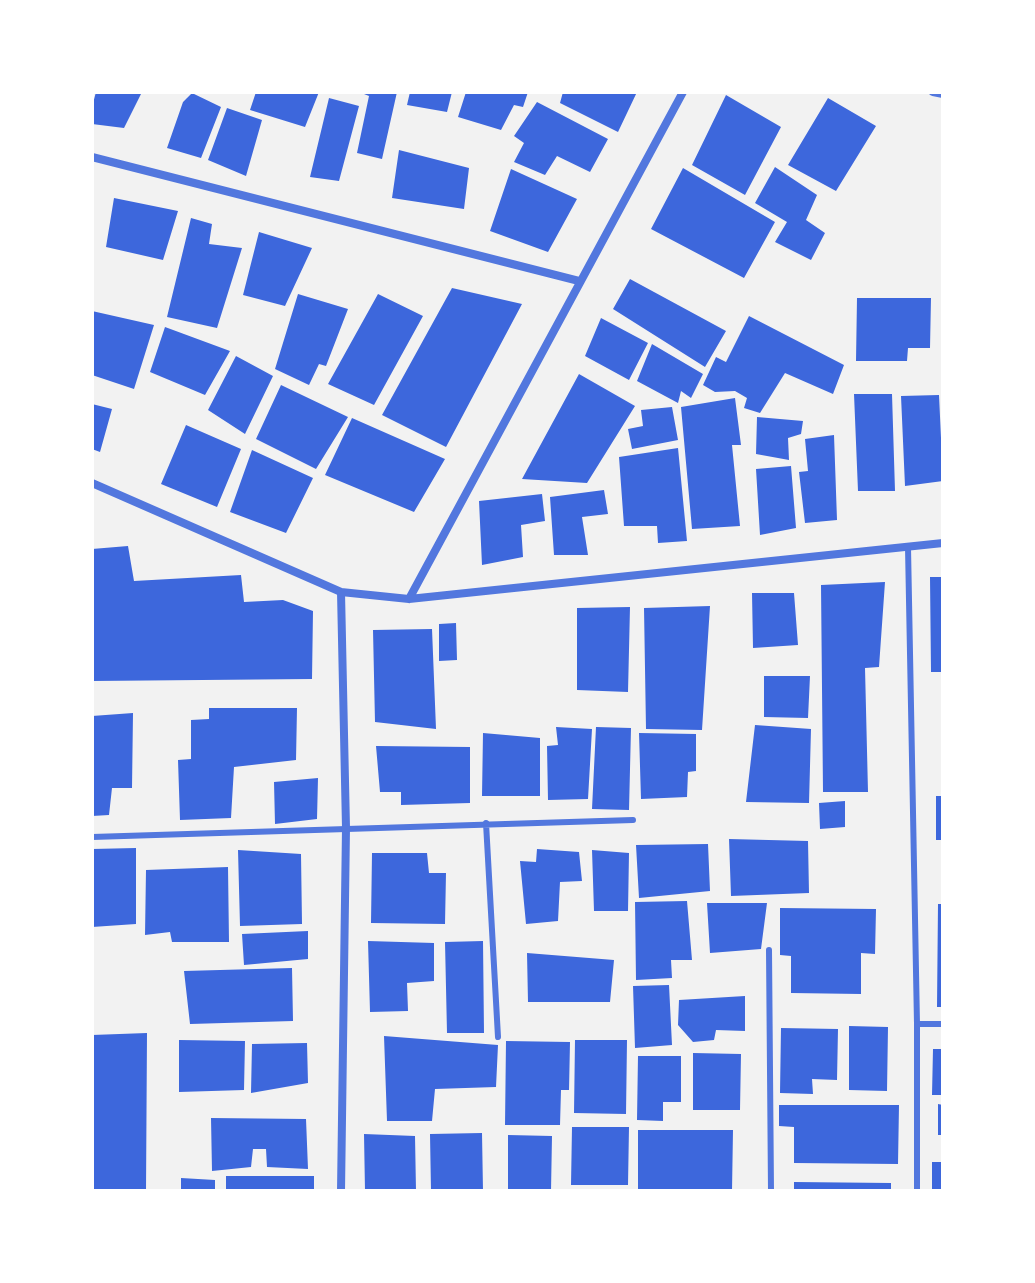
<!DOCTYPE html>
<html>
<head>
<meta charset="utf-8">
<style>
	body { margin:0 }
	#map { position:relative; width:1035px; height:1283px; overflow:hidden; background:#f2f2f2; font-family:Lato,sans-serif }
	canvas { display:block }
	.frame { position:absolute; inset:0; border:94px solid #fff; pointer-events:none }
</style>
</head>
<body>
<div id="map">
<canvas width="1035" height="1283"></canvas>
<div class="frame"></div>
</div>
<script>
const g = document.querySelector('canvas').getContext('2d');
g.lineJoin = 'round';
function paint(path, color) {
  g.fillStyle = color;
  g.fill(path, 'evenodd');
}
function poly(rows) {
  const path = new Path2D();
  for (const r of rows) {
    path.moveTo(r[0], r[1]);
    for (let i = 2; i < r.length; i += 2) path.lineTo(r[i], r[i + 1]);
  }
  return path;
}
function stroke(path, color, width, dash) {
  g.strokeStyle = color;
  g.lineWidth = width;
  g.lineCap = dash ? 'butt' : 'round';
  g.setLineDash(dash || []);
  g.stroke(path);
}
paint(poly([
	[96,92,142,92,124,128,92,124,92,107],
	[256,92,319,92,305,127,250,110],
	[359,92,397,92,382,159,357,153,369,96],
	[410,92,452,92,447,112,407,105],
	[466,92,528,92,523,107,514,105,501,130,458,117],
	[563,92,637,92,618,132,560,103],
	[192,93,221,107,201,158,167,148,183,102],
	[726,95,781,127,745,195,692,165],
	[329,98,359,106,339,181,310,177],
	[828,98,876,126,836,191,788,165],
	[537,102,608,139,590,172,557,156,545,175,514,162,524,143,514,136],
	[227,108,262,120,246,176,208,160],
	[399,150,469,168,464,209,392,198],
	[775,167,817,195,806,220,825,233,811,260,775,242,787,222,755,203],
	[683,168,775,222,744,278,651,229],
	[511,169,577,199,548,252,490,231],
	[114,198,178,211,163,260,106,247],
	[191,218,212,224,209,244,242,248,217,328,167,317],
	[259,232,312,248,285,306,243,295],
	[630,279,726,331,705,367,613,309],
	[452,288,522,304,446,447,382,415],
	[298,294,348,309,326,366,319,364,309,385,275,369],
	[378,294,423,316,374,405,328,384],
	[857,298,931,298,930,348,908,348,907,361,856,361],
	[92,311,154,325,134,389,92,375],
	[749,316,844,365,833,394,785,373,760,413,744,408,747,398,735,391,715,392,703,385,716,357,726,362],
	[601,318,648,343,629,380,585,356],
	[165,327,230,351,205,395,150,372],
	[652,344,703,374,691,398,681,391,678,403,637,381],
	[236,356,273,376,245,434,208,410],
	[579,374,635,406,587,483,522,479],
	[281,385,348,417,316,469,256,439],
	[854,394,892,394,895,491,858,491],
	[939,395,943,481,905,486,901,396],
	[735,398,741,445,732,445,740,526,692,529,681,407],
	[92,404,112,409,100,452,92,449],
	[672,407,678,440,632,449,628,429,643,426,641,410],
	[757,417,803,421,801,434,788,438,789,460,756,454],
	[352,418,445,459,414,512,325,475],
	[186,425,241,449,217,507,161,484],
	[834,435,837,520,805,523,799,472,808,471,805,439],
	[678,448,687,541,658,543,657,526,624,526,619,457],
	[252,450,313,478,286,533,230,512],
	[791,466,796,528,760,535,756,469],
	[604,490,608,514,582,517,588,555,554,555,550,497],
	[542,494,545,521,521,525,523,557,482,565,479,501],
	[128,546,134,581,241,575,244,602,283,600,313,611,312,679,92,681,92,549],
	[930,577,943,577,943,672,931,672],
	[885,582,879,667,865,668,868,792,823,792,821,585],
	[752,593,794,593,798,645,753,648],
	[710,606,702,730,646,729,644,608],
	[630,607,628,692,577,690,577,608],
	[456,623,457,660,439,661,439,624],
	[432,629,436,729,375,722,373,630],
	[764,676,810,676,808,718,764,717],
	[209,708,297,708,296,760,234,767,231,818,180,820,178,760,191,759,191,720,209,719],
	[133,713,132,788,112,788,109,815,92,816,92,716],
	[755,725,811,729,809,803,746,802],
	[556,727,592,729,588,799,548,800,547,746,558,745],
	[596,727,631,728,629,810,592,809],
	[483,733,540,738,540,796,482,796],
	[639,733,696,734,696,771,688,772,687,797,641,799],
	[376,746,470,747,470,803,401,805,401,792,380,792],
	[318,778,317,819,275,824,274,782],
	[936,796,943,796,943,840,936,840],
	[845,801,845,827,820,829,819,803],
	[729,839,808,841,809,893,731,896],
	[708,844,710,891,639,898,636,845],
	[136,848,136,924,92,927,92,849],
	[537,849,579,852,582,881,560,882,558,921,526,924,520,861,536,862],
	[238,850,301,854,302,924,240,926],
	[592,850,629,853,628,911,594,911],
	[372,853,427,853,429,873,446,873,445,924,371,923],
	[228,867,229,942,172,942,170,932,145,935,146,870],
	[687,901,692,960,671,960,672,978,636,980,635,902],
	[707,903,767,903,761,949,710,953],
	[938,904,943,904,943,1007,937,1007],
	[780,908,876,909,875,954,861,953,861,994,791,993,791,956,780,955],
	[308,931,308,959,244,965,242,934],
	[368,941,434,943,434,981,407,983,408,1011,370,1012],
	[483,941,484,1033,447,1033,445,942],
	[527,953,614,960,610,1002,528,1002],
	[292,968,293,1021,190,1024,184,971],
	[669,985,672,1045,635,1048,633,986],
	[745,996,745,1031,716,1030,714,1040,693,1042,678,1025,679,1000],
	[849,1026,888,1027,887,1091,849,1090],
	[781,1028,838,1029,837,1080,812,1079,813,1094,780,1093],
	[147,1033,146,1191,92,1191,92,1035],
	[384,1036,498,1045,496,1087,435,1089,432,1121,387,1121],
	[179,1040,245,1041,244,1090,179,1092],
	[575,1040,627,1040,626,1114,574,1113],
	[506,1041,570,1042,569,1090,561,1090,560,1125,505,1125],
	[307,1043,308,1083,251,1093,252,1044],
	[933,1049,943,1049,943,1095,932,1095],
	[693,1053,741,1054,740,1110,693,1110],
	[638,1056,681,1056,681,1102,663,1102,663,1121,637,1120],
	[938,1104,943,1105,943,1135,938,1135],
	[779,1105,899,1105,898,1164,794,1163,794,1127,779,1126],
	[211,1118,306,1119,308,1169,267,1167,266,1149,253,1149,251,1167,212,1171],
	[572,1127,629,1127,628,1185,571,1185],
	[638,1130,733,1130,732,1191,638,1191],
	[482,1133,483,1191,431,1191,430,1134],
	[364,1134,415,1136,416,1191,365,1191],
	[508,1135,552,1136,551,1191,508,1191],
	[932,1162,943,1162,943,1191,932,1191],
	[226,1176,314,1176,314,1191,226,1191],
	[181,1178,215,1180,215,1191,181,1191],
	[794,1182,891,1183,891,1191,794,1191]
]), '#3d67dc');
stroke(poly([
	[908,547,917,1024,943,1024],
	[486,823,498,1037],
	[92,837,633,820],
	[769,950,771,1191],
	[917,1024,917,1191]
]), '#5277de', 6);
stroke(poly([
	[933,92,943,94],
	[92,157,579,281],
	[92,483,341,592,409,599,943,543],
	[409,599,683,92],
	[341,1191,346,828,341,592]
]), '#5277de', 8);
</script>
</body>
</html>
